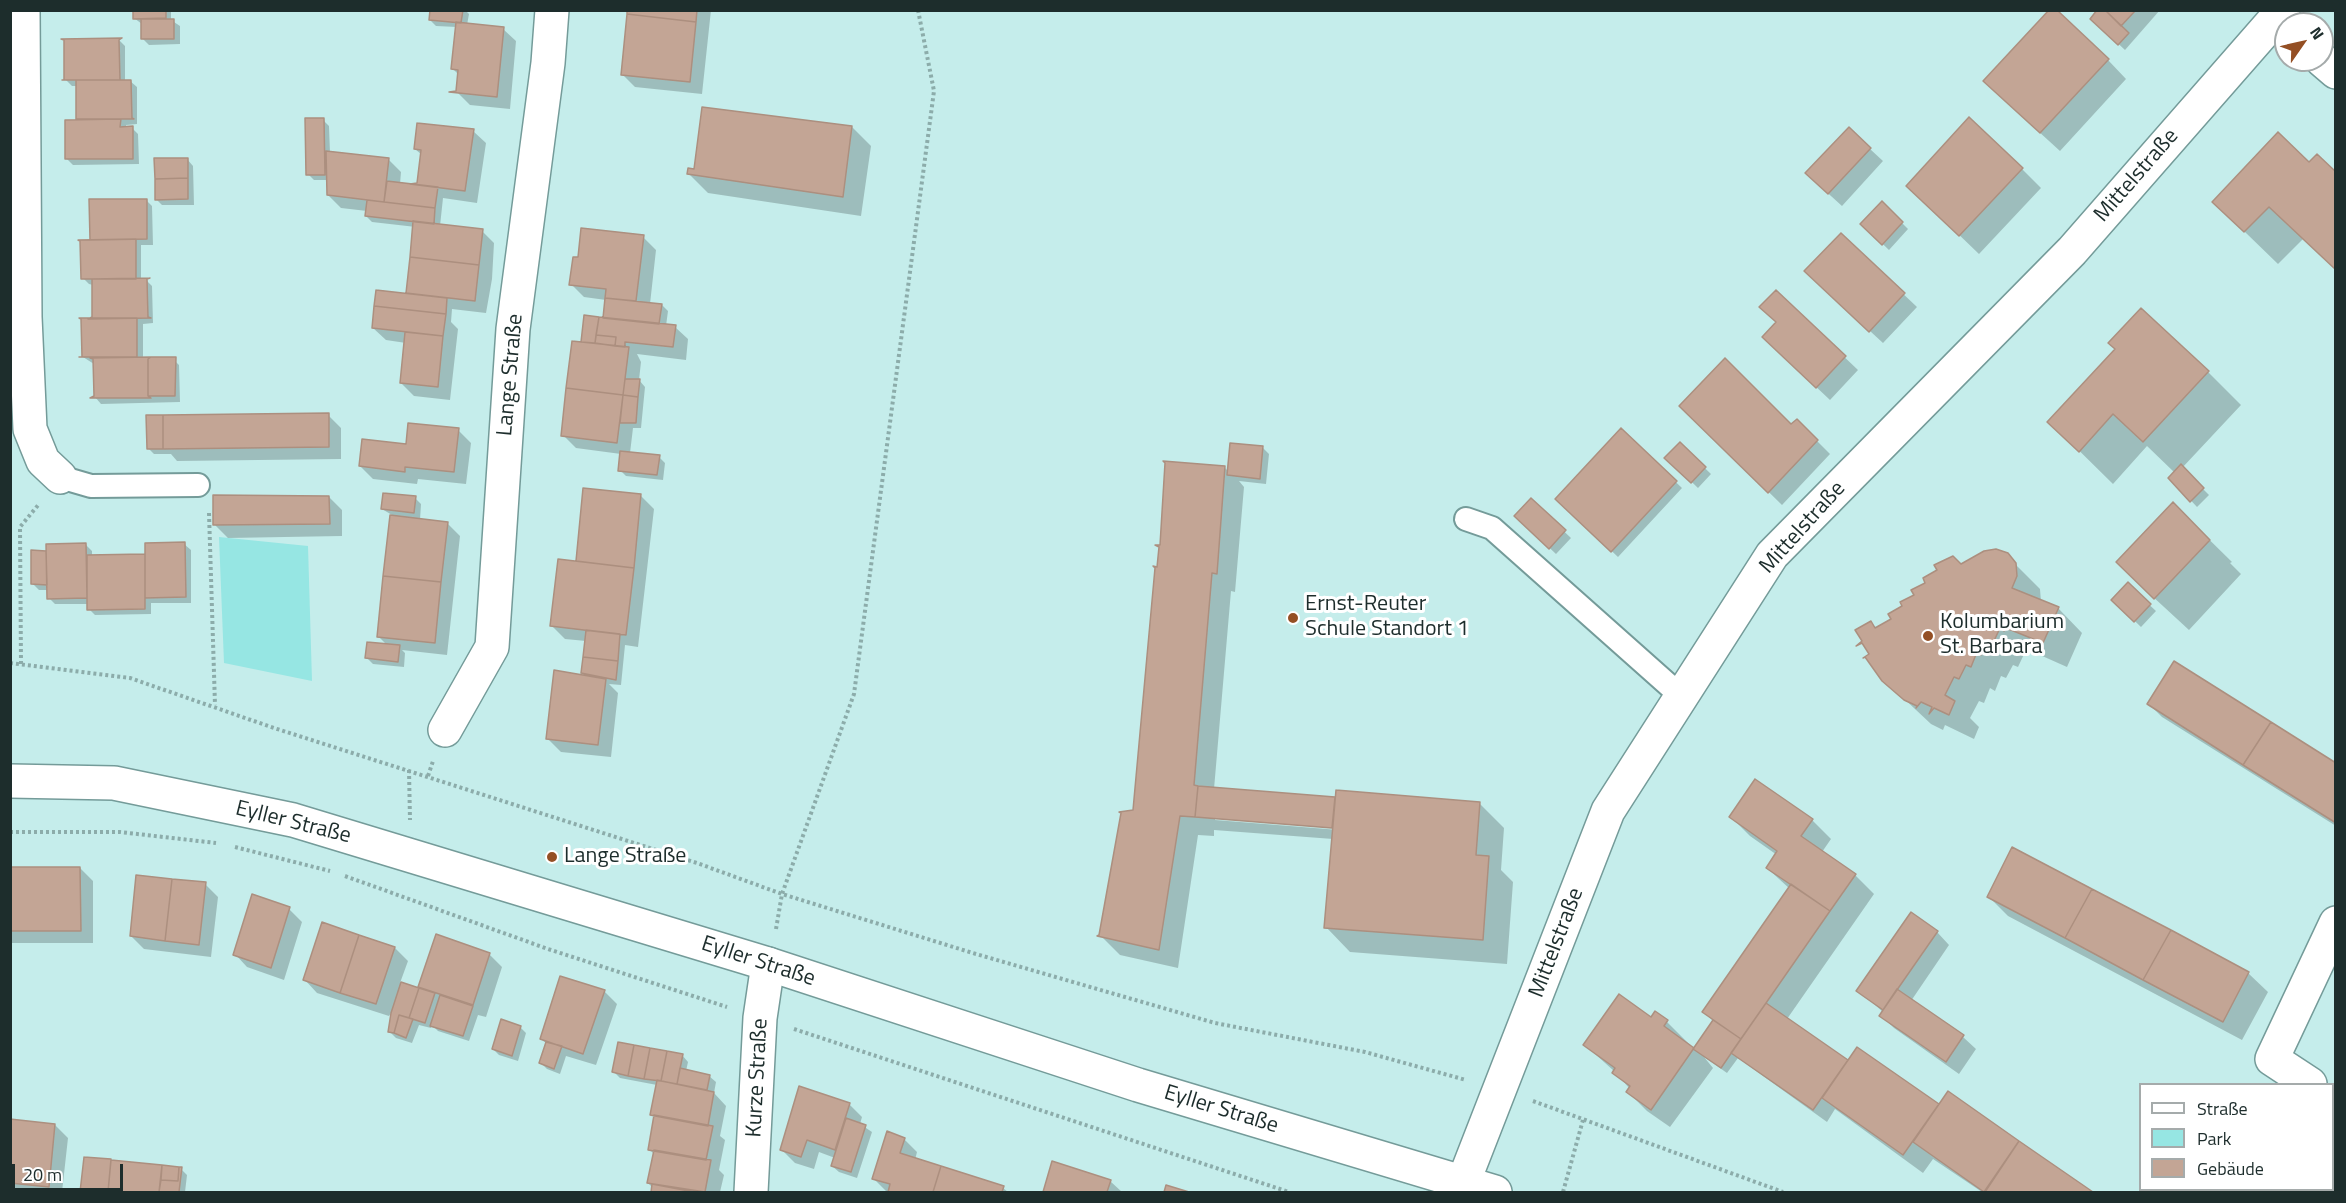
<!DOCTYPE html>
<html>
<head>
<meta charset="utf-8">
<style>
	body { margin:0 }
	#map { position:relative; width:2346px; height:1203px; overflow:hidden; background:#c5edeb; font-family:"Titillium Web",sans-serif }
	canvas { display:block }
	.frame { position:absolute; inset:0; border:12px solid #1d2d2c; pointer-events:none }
	.legend { position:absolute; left:2139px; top:1083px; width:195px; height:108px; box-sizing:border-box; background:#fff; border:2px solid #a5abab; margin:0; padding:8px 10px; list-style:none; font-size:18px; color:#1d2d2c }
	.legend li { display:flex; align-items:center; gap:12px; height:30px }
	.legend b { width:30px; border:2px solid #a5abab }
	.north { position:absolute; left:2274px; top:12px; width:60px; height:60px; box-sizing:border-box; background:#fff; border:2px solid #a5abab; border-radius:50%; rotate:56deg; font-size:16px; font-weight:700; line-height:24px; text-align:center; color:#1d2d2c }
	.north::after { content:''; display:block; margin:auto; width:21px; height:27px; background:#944f24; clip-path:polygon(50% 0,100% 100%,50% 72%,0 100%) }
	.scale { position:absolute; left:12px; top:1164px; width:111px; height:27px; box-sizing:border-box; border:3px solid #1d2d2c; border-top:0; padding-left:8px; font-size:18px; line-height:21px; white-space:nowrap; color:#1d2d2c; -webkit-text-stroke:4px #fff; paint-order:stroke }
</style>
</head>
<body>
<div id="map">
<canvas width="2346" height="1203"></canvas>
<div class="frame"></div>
<ul class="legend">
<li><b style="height:8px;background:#fff"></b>Straße</li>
<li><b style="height:16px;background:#96e6e3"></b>Park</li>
<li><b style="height:16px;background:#c3a595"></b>Gebäude</li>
</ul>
<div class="north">N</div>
<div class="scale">20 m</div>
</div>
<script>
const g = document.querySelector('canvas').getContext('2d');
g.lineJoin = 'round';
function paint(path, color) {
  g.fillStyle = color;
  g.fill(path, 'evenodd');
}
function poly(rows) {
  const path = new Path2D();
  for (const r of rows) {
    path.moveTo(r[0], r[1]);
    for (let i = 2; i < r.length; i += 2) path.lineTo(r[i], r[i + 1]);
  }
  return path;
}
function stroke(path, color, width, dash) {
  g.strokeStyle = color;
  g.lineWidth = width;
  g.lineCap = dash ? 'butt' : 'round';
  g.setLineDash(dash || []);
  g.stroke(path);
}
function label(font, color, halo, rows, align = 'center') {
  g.font = font + ' "Titillium Web",sans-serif';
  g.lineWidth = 6;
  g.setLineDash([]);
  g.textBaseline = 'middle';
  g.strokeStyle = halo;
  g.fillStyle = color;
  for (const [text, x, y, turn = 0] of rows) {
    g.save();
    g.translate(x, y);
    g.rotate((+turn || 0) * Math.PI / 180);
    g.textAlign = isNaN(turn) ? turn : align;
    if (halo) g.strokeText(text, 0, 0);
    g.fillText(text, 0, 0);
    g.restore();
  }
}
paint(poly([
	[219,537,308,546,312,681,224,663]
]), '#96e6e3');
paint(poly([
	[134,10,171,10,171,20,180,26,180,44,149,45,142,38,142,24,134,18],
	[431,10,465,10,469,14,467,25,503,29,516,41,510,109,470,105,457,92,459,75,453,69,457,27,436,26,430,20],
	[629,10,711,10,702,94,635,87,622,74],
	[2099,10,2160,10,2125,50,2092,19],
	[119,40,125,46,125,81,130,81,137,87,137,124,126,125,126,128,132,128,138,134,139,164,73,165,67,159,78,121,77,86,72,86,66,80],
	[2108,60,2126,79,2060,151,2004,100],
	[323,120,329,126,330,153,388,159,401,172,400,184,418,186,422,155,415,149,473,131,486,143,477,203,443,198,440,226,481,230,494,243,492,279,486,313,452,309,451,322,458,329,450,400,414,396,401,383,406,343,386,340,373,328,412,295,409,292,416,227,372,222,366,216,367,211,341,208,328,195,328,180,314,180,308,174],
	[852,127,871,146,861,216,708,193,689,174],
	[1870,149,1883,161,1842,206,1820,186],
	[187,159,193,166,194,205,162,205,156,199],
	[2309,164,2336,174,2336,270,2303,239,2278,264,2214,202],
	[2022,169,2041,188,1979,254,1927,204],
	[146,200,152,206,153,245,141,245,141,280,146,280,152,286,153,323,143,324,143,359,173,359,179,365,180,402,101,404,95,397,94,364,83,357,94,318,93,285,89,284,83,278,91,241],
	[1882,203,1908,229,1889,250,1862,224],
	[1841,235,1917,307,1883,343,1819,284],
	[643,237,656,250,650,304,662,305,668,311,666,326,675,327,688,339,686,360,637,354,641,362,639,380,645,387,641,428,633,428,630,453,659,457,665,463,663,480,626,476,620,470,621,454,576,448,563,435,585,344,582,341,604,319,606,300,584,297,571,284],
	[1776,292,1858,370,1830,400,1777,350],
	[2208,372,2241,405,2182,468,2209,495,2197,507,2170,478,2175,473,2147,446,2113,484,2049,421],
	[1681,406,1791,426,1797,421,1830,454,1782,505],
	[328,415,341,428,341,459,177,461,171,454,154,454,148,448],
	[458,430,471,443,466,484,418,479,417,484,373,479,360,466,407,446],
	[1621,430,1682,488,1618,557,1557,499],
	[1680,444,1711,474,1698,488,1667,458],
	[1263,448,1269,454,1266,484,1239,481,1244,487,1235,592,1231,591,1214,789,1334,798,1336,801,1479,803,1504,828,1501,870,1513,882,1507,964,1350,952,1326,927,1333,839,1214,830,1214,836,1198,835,1178,968,1120,955,1101,936,1225,468,1229,472],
	[1215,817,1340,827,1339,830,1215,820],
	[585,489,641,496,654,509,638,647,625,645,621,685,609,684,618,693,611,757,561,752,548,739,587,677,582,673,586,641,565,639,552,626,577,563],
	[587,673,602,674,602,677,587,676],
	[329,497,342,510,342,536,228,538,215,525],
	[415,498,421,504,420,520,447,523,460,536,447,655,402,650,405,653,404,667,373,664,367,658,388,646,378,636,392,515,382,509],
	[1531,500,1571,538,1556,554,1516,516],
	[2173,504,2232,562,2230,563,2241,574,2189,630,2151,595],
	[184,544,191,550,191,603,151,603,151,614,95,615,89,609,89,604,55,604,49,598,48,590,39,590,33,584,32,552,48,553,86,545,92,551,92,556,146,555],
	[2015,564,2040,589,2041,602,2058,608,2082,633,2067,667,2031,651,2029,654,2025,652,2018,667,2013,665,2006,678,2001,676,1995,691,1990,688,1984,703,1979,701,1970,718,1979,727,1974,739,1945,725,1943,730,1931,724,1899,694,1871,654,1871,623,1877,628,1893,620,1961,565],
	[2128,585,2156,611,2141,627,2113,600],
	[2149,704,2336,765,2336,826,2162,717],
	[1756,781,1812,820,1831,839,1822,852,1855,875,1874,894,1787,1019,1848,1063,1939,1106,1949,1093,2091,1192,1982,1192,1933,1159,1923,1173,1835,1109,1827,1122,1738,1058,1727,1073,1704,1057,1713,1068,1670,1127,1647,1111,1628,1092,1630,1089,1614,1071,1585,1045,1652,1019,1667,1022,1695,1050,1714,1022,1704,1012,1790,889,1767,868,1777,855,1750,836,1731,817],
	[2013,849,2248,973,2268,992,2242,1040,2008,916,1988,896],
	[10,868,80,868,93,881,93,943,10,943],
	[205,884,218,897,211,957,144,949,131,936],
	[289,909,302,922,284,980,247,967,235,954],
	[1937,932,1949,945,1911,1001,1963,1037,1976,1049,1959,1074,1894,1028,1881,1015,1883,1012,1858,990],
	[395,948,408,961,400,983,424,991,420,987,489,954,502,967,486,1017,478,1015,469,1041,438,1031,432,1025,431,1028,419,1025,412,1043,396,1038,390,1032,393,1010,389,1016,317,993,305,980],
	[604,991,617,1004,596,1065,566,1056,560,1074,547,1069,541,1063,547,1044,541,1039],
	[520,1027,526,1033,518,1061,499,1055,493,1049],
	[682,1055,688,1062,686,1071,709,1076,716,1082,714,1093,726,1106,720,1136,725,1140,719,1170,724,1175,720,1192,652,1192,653,1188,648,1183,654,1154,649,1149,655,1119,651,1114,657,1085,620,1078,614,1072],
	[849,1104,862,1117,860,1124,872,1132,857,1178,839,1172,832,1166,835,1158,819,1152,814,1169,795,1163,782,1150],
	[10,1120,55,1125,68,1138,62,1192,10,1192],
	[904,1139,917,1152,915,1160,1003,1188,1008,1192,887,1192,874,1179],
	[85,1158,181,1169,187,1175,185,1192,81,1192],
	[1053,1163,1110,1181,1122,1192,1044,1192],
	[2146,1190,2261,1190,2268,1192,2145,1192]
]), '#0003');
const building = poly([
	[133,10,166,10,166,18,133,19,133,10],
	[430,10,463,10,461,23,429,20,430,10],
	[627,10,697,10,696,22,627,14,627,10],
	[2049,10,2057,10,2109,59,2040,133,1983,81,2049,10],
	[2097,10,2105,10,2129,33,2118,45,2090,19,2097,10],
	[2105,10,2136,10,2121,26,2105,10],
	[627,14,696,22,690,82,621,75,627,14],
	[141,19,174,19,174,39,141,39,141,19],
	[456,22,504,27,497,97,449,92,456,91,458,70,451,69,456,22],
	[122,38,119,40,120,80,62,80,64,80,64,40,61,39,122,38],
	[76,80,131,80,132,118,134,119,76,119,76,80],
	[702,107,852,126,843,197,687,174,688,168,694,169,702,107],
	[1969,117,2023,168,1959,236,1906,186,1969,117],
	[305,118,324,118,325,175,306,175,305,118],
	[121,119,120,127,133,126,133,159,65,159,65,120,121,119],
	[417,123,474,129,465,191,410,184,417,183,421,150,414,149,417,123],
	[1849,127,1871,148,1828,194,1805,173,1849,127],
	[2278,132,2309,162,2317,154,2336,172,2336,270,2269,207,2244,232,2212,202,2278,132],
	[326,151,389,158,384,202,327,195,326,151],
	[154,158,188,158,188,178,155,179,154,158],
	[188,178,188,199,155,200,155,179,188,178],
	[387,181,438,187,435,208,384,202,387,181],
	[89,199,147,199,147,239,90,240,89,199],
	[367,200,435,208,434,224,365,216,367,200],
	[1882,201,1903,222,1882,245,1860,224,1882,201],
	[413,221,483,229,479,265,410,257,413,221],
	[581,228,644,235,636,301,605,298,606,289,569,285,573,257,578,257,581,228],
	[1841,233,1905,293,1869,332,1804,271,1841,233],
	[136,239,136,279,81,279,80,241,78,240,136,239],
	[410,257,479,265,475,301,406,293,410,257],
	[150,278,147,279,148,317,151,318,88,319,92,317,92,279,150,278],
	[376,290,447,298,446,314,374,306,376,290],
	[1776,290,1846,356,1816,388,1762,337,1776,322,1759,307,1776,290],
	[605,298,662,304,659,324,603,318,605,298],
	[374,306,446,314,443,336,372,328,374,306],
	[2141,308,2209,371,2143,442,2113,414,2079,452,2047,422,2115,349,2108,343,2141,308],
	[584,315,599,317,595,343,581,342,584,315],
	[599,317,676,325,673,347,625,342,625,347,615,346,616,337,596,335,599,317],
	[79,318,137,318,137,357,79,357,82,357,81,319,79,318],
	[405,332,443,336,438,387,400,383,405,332],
	[596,335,616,337,615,346,595,343,596,335],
	[572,341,629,347,623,395,566,388,572,341],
	[151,357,148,359,148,396,151,398,90,398,94,396,93,359,90,358,151,357],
	[151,357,176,357,175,396,148,396,148,359,151,357],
	[1725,358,1791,424,1797,419,1818,440,1768,493,1679,406,1725,358],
	[625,379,640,379,638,397,623,395,625,379],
	[566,388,623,395,617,443,561,436,566,388],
	[623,395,638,397,636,423,620,423,623,395],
	[329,413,329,447,163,449,163,415,329,413],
	[146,415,163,415,163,449,147,449,146,415],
	[408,423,459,428,454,472,405,467,405,472,359,466,362,439,406,444,408,423],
	[1621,428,1677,481,1611,552,1555,499,1621,428],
	[1680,442,1706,467,1691,483,1664,458,1680,442],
	[1230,443,1263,446,1260,479,1227,475,1230,443],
	[620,451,660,455,657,475,618,471,620,451],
	[1163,461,1225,466,1217,574,1212,573,1194,785,1198,786,1195,817,1180,816,1159,950,1097,936,1099,935,1121,813,1119,812,1133,810,1155,568,1153,566,1157,567,1159,547,1155,545,1160,545,1165,463,1163,461],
	[2181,464,2204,488,2190,502,2168,478,2181,464],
	[583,488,641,494,634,568,576,561,583,488],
	[383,493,416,496,414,513,381,509,383,493],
	[213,495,329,496,330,524,213,525,213,495],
	[1531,498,1566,530,1549,549,1514,516,1531,498],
	[2173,502,2210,540,2154,599,2116,562,2173,502],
	[390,515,448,522,441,582,383,576,390,515],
	[185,542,186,597,145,598,145,543,185,542],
	[86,543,87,598,47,599,46,544,86,543],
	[1996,549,2008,553,2016,563,2017,576,2012,588,2059,607,2043,643,2006,628,2004,631,2000,628,1993,643,1988,641,1981,655,1977,652,1971,667,1966,665,1959,679,1954,677,1945,695,1955,701,1949,715,1934,708,1929,714,1932,707,1921,702,1916,708,1917,706,1904,700,1882,681,1865,657,1863,658,1869,654,1862,643,1856,646,1862,641,1855,630,1871,621,1875,628,1891,619,1888,614,1902,606,1900,602,1914,595,1911,590,1925,583,1923,578,1937,570,1934,565,1953,556,1961,564,1984,551,1996,549],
	[31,550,46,551,47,585,31,584,31,550],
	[145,554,145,609,87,610,87,555,145,554],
	[558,559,634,568,626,635,550,626,558,559],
	[383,576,441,582,435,643,377,637,383,576],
	[2128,582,2151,604,2134,622,2111,600,2128,582],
	[586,630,620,634,618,661,583,657,586,630],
	[367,642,400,645,398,662,365,658,367,642],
	[583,657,618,661,616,680,581,673,583,657],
	[2174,661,2271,722,2243,765,2147,704,2174,661],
	[554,670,606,679,598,745,546,739,554,670],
	[2271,722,2336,763,2336,823,2243,765,2271,722],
	[1755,779,1813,819,1801,836,1856,874,1830,911,1766,868,1777,851,1729,817,1755,779],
	[1198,786,1335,797,1332,828,1195,817,1198,786],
	[1336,790,1480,802,1476,855,1489,856,1483,940,1324,928,1336,790],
	[2012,847,2092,889,2065,938,1987,897,2012,847],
	[10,867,80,867,81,931,10,931,10,867],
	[136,875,172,879,165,941,130,936,136,875],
	[172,879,206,882,199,945,165,941,172,879],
	[1791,884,1830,911,1741,1039,1702,1012,1791,884],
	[2092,889,2171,930,2143,980,2065,938,2092,889],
	[252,894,290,907,271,968,233,955,252,894],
	[1911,912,1938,931,1883,1010,1856,991,1911,912],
	[322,922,359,935,340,993,303,980,322,922],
	[2171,930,2249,972,2223,1022,2143,980,2171,930],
	[436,934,490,953,473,1005,418,987,436,934],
	[359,935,395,947,376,1004,340,993,359,935],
	[560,976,605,990,583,1054,540,1039,560,976],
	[401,982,419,988,409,1018,399,1015,394,1033,388,1032,391,1013,401,982],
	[419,988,435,993,425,1023,409,1018,419,988],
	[1897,989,1964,1035,1946,1062,1879,1016,1897,989],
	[1619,994,1651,1017,1655,1011,1668,1020,1664,1026,1694,1048,1651,1110,1626,1092,1630,1086,1612,1073,1615,1068,1583,1045,1619,994],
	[440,995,473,1006,463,1036,430,1026,440,995],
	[1766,1003,1848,1060,1813,1110,1731,1053,1766,1003],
	[399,1015,413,1019,406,1038,394,1033,399,1015],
	[501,1019,521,1026,512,1056,492,1049,501,1019],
	[1713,1020,1741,1039,1721,1068,1693,1049,1713,1020],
	[546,1042,562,1046,554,1069,539,1063,546,1042],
	[618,1042,634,1045,628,1076,612,1072,618,1042],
	[634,1045,650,1048,644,1079,628,1076,634,1045],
	[1857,1047,1939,1104,1903,1155,1822,1098,1857,1047],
	[650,1048,667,1051,661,1081,644,1079,650,1048],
	[667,1051,683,1054,677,1084,661,1081,667,1051],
	[680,1068,710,1075,707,1090,677,1084,680,1068],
	[657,1080,714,1092,708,1126,650,1115,657,1080],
	[799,1086,850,1103,835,1150,807,1140,801,1157,780,1150,799,1086],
	[1948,1091,2019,1141,1984,1192,1913,1142,1948,1091],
	[654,1115,713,1126,706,1160,648,1150,654,1115],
	[846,1118,866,1125,851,1172,831,1166,846,1118],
	[10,1119,55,1124,49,1187,10,1183,10,1119],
	[887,1131,905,1138,900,1153,941,1166,933,1192,888,1192,890,1184,872,1179,887,1131],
	[2019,1141,2093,1192,1985,1192,2019,1141],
	[654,1150,711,1160,705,1192,647,1183,654,1150],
	[84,1157,111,1159,108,1192,80,1192,84,1157],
	[111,1160,162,1165,159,1192,108,1192,111,1160],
	[1052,1161,1111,1180,1107,1192,1043,1192,1052,1161],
	[162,1165,179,1167,178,1181,161,1180,162,1165],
	[941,1166,1004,1186,1002,1192,933,1192,941,1166],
	[179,1167,182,1167,179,1192,159,1192,161,1180,178,1181,179,1167],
	[652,1184,694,1192,651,1192,652,1184],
	[1166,1185,1189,1192,1164,1192,1166,1185],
	[2144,1190,2240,1190,2239,1192,2143,1192,2144,1190]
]);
paint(building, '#c3a595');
stroke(building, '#ac8f7f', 1.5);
const lane = poly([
	[60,477,91,486,198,485],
	[1466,519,1492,528,1681,696]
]);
const street = poly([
	[23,10,25,317,30,429,43,461,60,477],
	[2322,60,2336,72],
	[445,730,492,647,513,329,548,63,552,10],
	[2310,1084,2272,1059,2336,923],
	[1463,1183,1608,811,1772,555,2072,251,2283,10],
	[751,1192,760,1018,768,964]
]);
const secondary = poly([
	[10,781,114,783,293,820,768,964,1138,1085,1495,1192]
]);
stroke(lane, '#749b99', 26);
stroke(street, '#749b99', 36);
stroke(secondary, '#749b99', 36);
stroke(poly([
	[209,513,215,705],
	[10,663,130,678,274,728,697,863,782,894,976,954,1215,1023,1365,1052,1466,1080],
	[21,664,20,527,39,504],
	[409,770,410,820],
	[428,776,433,761],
	[10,832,120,832,216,843],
	[235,847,330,871],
	[345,876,548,949,727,1007],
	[776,929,782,894,854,694,934,91,918,10],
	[794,1029,1289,1192],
	[1533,1101,1783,1192],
	[2332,1168,2336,1174],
	[1563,1192,1583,1120]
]), '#8cacaa', 4, [3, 3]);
stroke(lane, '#fff', 22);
stroke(street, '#fff', 33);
stroke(secondary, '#fff', 33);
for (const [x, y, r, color] of [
	[1293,618,6,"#944f24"],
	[1928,636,6,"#944f24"],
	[552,857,6,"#944f24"]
]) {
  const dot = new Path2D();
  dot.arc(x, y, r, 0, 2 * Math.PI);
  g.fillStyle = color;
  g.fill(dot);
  stroke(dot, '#fff', 2);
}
label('22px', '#1d2d2c', '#fff', [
	["Mittelstraße",2137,176,-49],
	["Lange Straße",511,375,-85],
	["Mittelstraße",1803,528,-48],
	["Eyller Straße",293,823,14],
	["Mittelstraße",1557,943,-69],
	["Eyller Straße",758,962,18],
	["Kurze Straße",758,1078,-87],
	["Eyller Straße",1221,1110,17]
]);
label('22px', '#1d2d2c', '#fff', [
	["Ernst-Reuter",1305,605],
	["Schule Standort 1",1305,630],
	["Kolumbarium",1940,623],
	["St. Barbara",1940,648],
	["Lange Straße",564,857]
], 'left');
</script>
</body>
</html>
